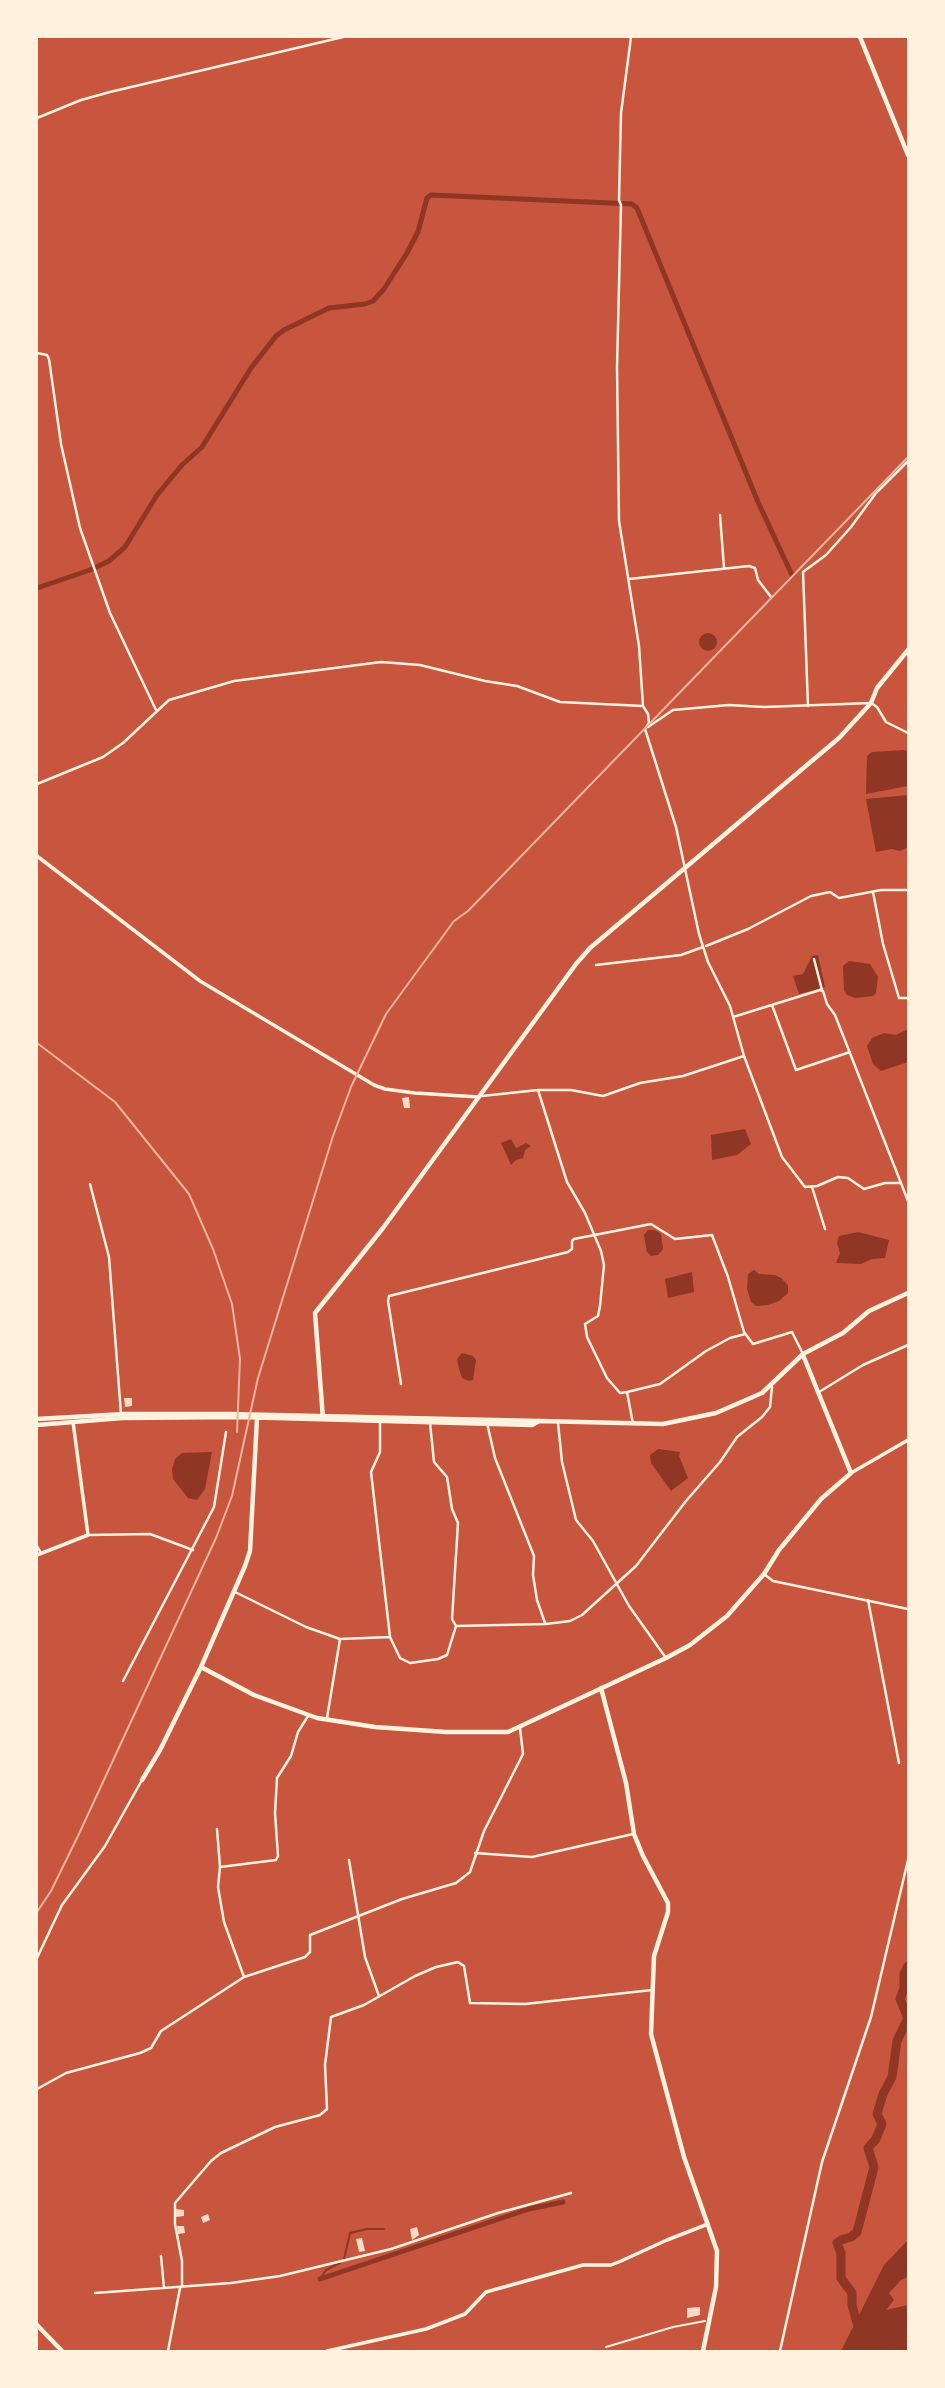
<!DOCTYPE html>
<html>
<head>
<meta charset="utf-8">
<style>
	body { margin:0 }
	#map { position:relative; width:945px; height:2388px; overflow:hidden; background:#c8553d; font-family:Montserrat,sans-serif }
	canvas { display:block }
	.frame { position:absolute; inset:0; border:38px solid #fff3e0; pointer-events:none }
</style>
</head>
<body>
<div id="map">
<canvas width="945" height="2388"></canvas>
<div class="frame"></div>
</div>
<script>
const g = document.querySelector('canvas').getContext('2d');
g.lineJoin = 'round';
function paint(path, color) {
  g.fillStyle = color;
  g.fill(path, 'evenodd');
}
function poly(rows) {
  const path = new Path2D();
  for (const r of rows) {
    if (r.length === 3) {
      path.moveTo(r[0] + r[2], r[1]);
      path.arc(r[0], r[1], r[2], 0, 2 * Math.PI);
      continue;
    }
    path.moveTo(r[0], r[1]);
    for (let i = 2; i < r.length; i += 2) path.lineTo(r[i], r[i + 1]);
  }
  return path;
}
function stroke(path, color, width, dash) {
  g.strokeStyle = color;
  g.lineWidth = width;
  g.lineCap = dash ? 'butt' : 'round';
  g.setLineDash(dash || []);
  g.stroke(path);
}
paint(poly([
	[708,642,9],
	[904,750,908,752,908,786,866,794,867,756,872,752],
	[908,795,908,847,900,851,892,849,876,852,866,799],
	[818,955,825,987,799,994,793,976,803,974,812,956],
	[849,961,870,964,878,977,876,993,873,996,855,998,847,995,844,990,843,966],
	[906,1030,908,1031,908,1062,881,1071,873,1064,867,1046,872,1038,884,1033,896,1035],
	[745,1129,751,1144,737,1155,712,1160,711,1135],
	[511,1139,516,1148,526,1143,531,1146,525,1150,523,1158,516,1160,511,1165,501,1143],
	[648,1230,655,1230,661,1234,663,1249,658,1255,651,1256,647,1252,644,1235],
	[858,1232,889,1240,885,1258,872,1259,861,1264,836,1263,840,1253,837,1243,839,1236],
	[754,1270,759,1274,775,1275,781,1278,788,1285,788,1293,779,1301,768,1305,756,1306,751,1302,747,1289,748,1274],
	[692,1272,694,1292,668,1298,665,1279],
	[462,1353,473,1356,476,1360,473,1380,469,1381,462,1378,459,1369,457,1359],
	[658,1449,680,1452,679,1456,688,1478,671,1491,651,1463,650,1455],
	[212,1452,205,1489,197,1500,188,1498,173,1479,172,1469,175,1459,182,1453],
	[908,2240,908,2277,901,2280,889,2293,894,2300,886,2310,908,2305,908,2351,841,2351,884,2265]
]), '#8f3625');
stroke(poly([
	[344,2259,350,2233,367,2229,384,2229],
	[320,2279,326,2270,340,2263]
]), '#8f3625', 2);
stroke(poly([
	[37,588,90,570,109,561,125,547,157,495,182,465,202,447,251,368,276,336,284,330,329,308,365,304,373,301,384,289,407,253,418,232,427,198,431,195,632,204,637,208,758,502,792,575],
	[320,2279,529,2209,563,2202]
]), '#8f3625', 5);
stroke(poly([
	[860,2334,852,2305,852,2293,841,2278,841,2253,837,2243,841,2240,851,2237,857,2232,874,2167,868,2148,876,2139,882,2124,877,2114,883,2094,892,2077,897,2041,908,2018,900,1999,904,1988,904,1974,908,1966]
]), '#8f3625', 9);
paint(poly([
	[409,1097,410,1108,404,1108,402,1098],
	[124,1398,132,1398,132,1406,125,1407],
	[176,2209,184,2210,184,2216,176,2217],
	[208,2214,210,2220,203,2223,201,2217],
	[177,2226,184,2226,185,2233,178,2234],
	[417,2227,419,2235,412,2240,410,2229],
	[362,2238,365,2251,359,2252,356,2239],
	[700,2307,700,2315,687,2318,687,2308]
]), '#f7dbc8');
stroke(poly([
	[606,2347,673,2327,705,2321]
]), '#fff3e0', 2);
stroke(poly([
	[631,37,621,113,619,200,621,205,617,367,619,521,639,646,643,706,648,714,649,723,645,729,676,827,699,934,708,962,730,1006,744,1056,782,1157,805,1187,817,1186,838,1177,848,1178,864,1189,885,1183,901,1183],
	[37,118,81,100,110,92,343,37],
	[37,353,47,355,49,359,61,444,80,528,110,613,156,710],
	[720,515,724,568],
	[629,579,749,566,755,568,758,580,771,597],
	[808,706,803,572,826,555,851,527,876,493,908,461],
	[648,727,673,710,729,705,764,707,871,703,877,707,886,722,908,733],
	[37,784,103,757,123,743,169,700,234,681,381,662,420,665,485,681,517,686,560,702,643,706],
	[873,892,883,944,899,998,908,998],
	[706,946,748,929,811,896,830,892,839,898,881,890,908,890],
	[814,959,822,990],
	[596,965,681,955,703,947],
	[772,1005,796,1070,850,1052],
	[733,1017,820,990,823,991,827,1004,835,1015,908,1201],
	[538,1090,567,1182,585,1213,601,1251,604,1265,600,1306,598,1316,585,1324,587,1337,607,1378,620,1393,627,1392,633,1424],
	[482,1096,538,1090,571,1090,603,1096,640,1083,683,1076,744,1056],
	[90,1184,109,1257,121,1414],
	[812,1187,825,1229],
	[401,1384,388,1301,389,1296,568,1252,572,1249,572,1241,574,1239,651,1224,675,1239,712,1235,728,1277,744,1332,753,1344,792,1332,803,1354],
	[627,1392,660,1384,706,1351,730,1338,745,1334],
	[819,1392,863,1365,908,1345],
	[380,1420,380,1452,371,1472,390,1637,400,1658,410,1663,438,1659,447,1655,456,1626,452,1619,458,1523,452,1509,447,1477,434,1462,430,1423],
	[487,1423,495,1458,534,1556,533,1575,537,1600,545,1623],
	[558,1423,562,1462,576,1520,593,1541,629,1606,666,1658],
	[88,1535,150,1534,193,1550],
	[37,1546,41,1553],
	[764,1574,773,1581,908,1609],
	[235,1592,306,1627,340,1639,390,1637],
	[868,1600,899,1763],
	[456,1626,546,1624,570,1621,582,1615,636,1566,686,1501,720,1462,737,1437,762,1417,770,1407,772,1387],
	[123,1681,214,1507,226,1432],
	[327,1718,340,1639],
	[217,1829,220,1867,218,1887,224,1922,244,1977],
	[475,1853,532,1857,633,1834],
	[349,1860,365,1957,379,1996],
	[220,1867,276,1860,278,1856,275,1813,277,1778,291,1756,298,1732,308,1716],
	[37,1958,62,1905,105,1846,142,1780],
	[37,2089,66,2073,140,2053,151,2048,161,2031,244,1977,305,1957,310,1952,310,1935,402,1899,456,1883,470,1872,484,1831,523,1754,520,1728],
	[161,2256,164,2288],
	[231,2283,280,2276,391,2249,498,2213,571,2193],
	[182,2287,182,2261,175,2224,175,2203,211,2161,221,2153,275,2127,320,2115,327,2109,325,2065,331,2017,364,2005,415,1976,436,1967,458,1962,464,1966,470,2003,525,2004,652,1990],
	[95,2293,231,2283],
	[168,2351,180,2288],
	[780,2351,822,2162,871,2017,908,1860]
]), '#fff3e0', 2.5);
stroke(poly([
	[851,1473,908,1440],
	[327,2351,426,2329,465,2314,486,2292,583,2265,611,2265,621,2261,667,2240,708,2224]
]), '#fff3e0', 3.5);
stroke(poly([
	[37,856,200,981,374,1085,385,1089,415,1093,479,1097],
	[37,1555,88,1535,73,1422]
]), '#fff3e0', 3.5);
stroke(poly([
	[860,37,908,155],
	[323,1419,315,1313,383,1228,576,964,590,948,839,738,871,703,877,688,908,650],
	[37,1425,122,1418,239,1417,532,1425,539,1421,663,1424,716,1413,762,1393,803,1354,843,1333,869,1311,908,1293],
	[201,1667,254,1695,317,1718,375,1727,446,1732,508,1732,666,1658,690,1645,727,1616,764,1574,779,1550,821,1499,851,1473,803,1355],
	[601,1688,626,1783,634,1834,643,1856,668,1903,668,1912,654,1956,651,2034,684,2157,717,2251,716,2287,703,2351],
	[142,1780,160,1750,201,1667,245,1566,250,1551,257,1418],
	[37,2325,62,2351]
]), '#fff3e0', 4.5);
stroke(poly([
	[37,1419,124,1414,229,1414,539,1421]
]), '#fff3e0', 4.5);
stroke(poly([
	[37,1043,115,1102,189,1194,213,1249,232,1304,240,1359,237,1432],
	[37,1912,51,1891,78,1836,216,1538,232,1496,258,1378,333,1136,351,1087,386,1014,454,921,468,911,908,457]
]), '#e9b49f', 2);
</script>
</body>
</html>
